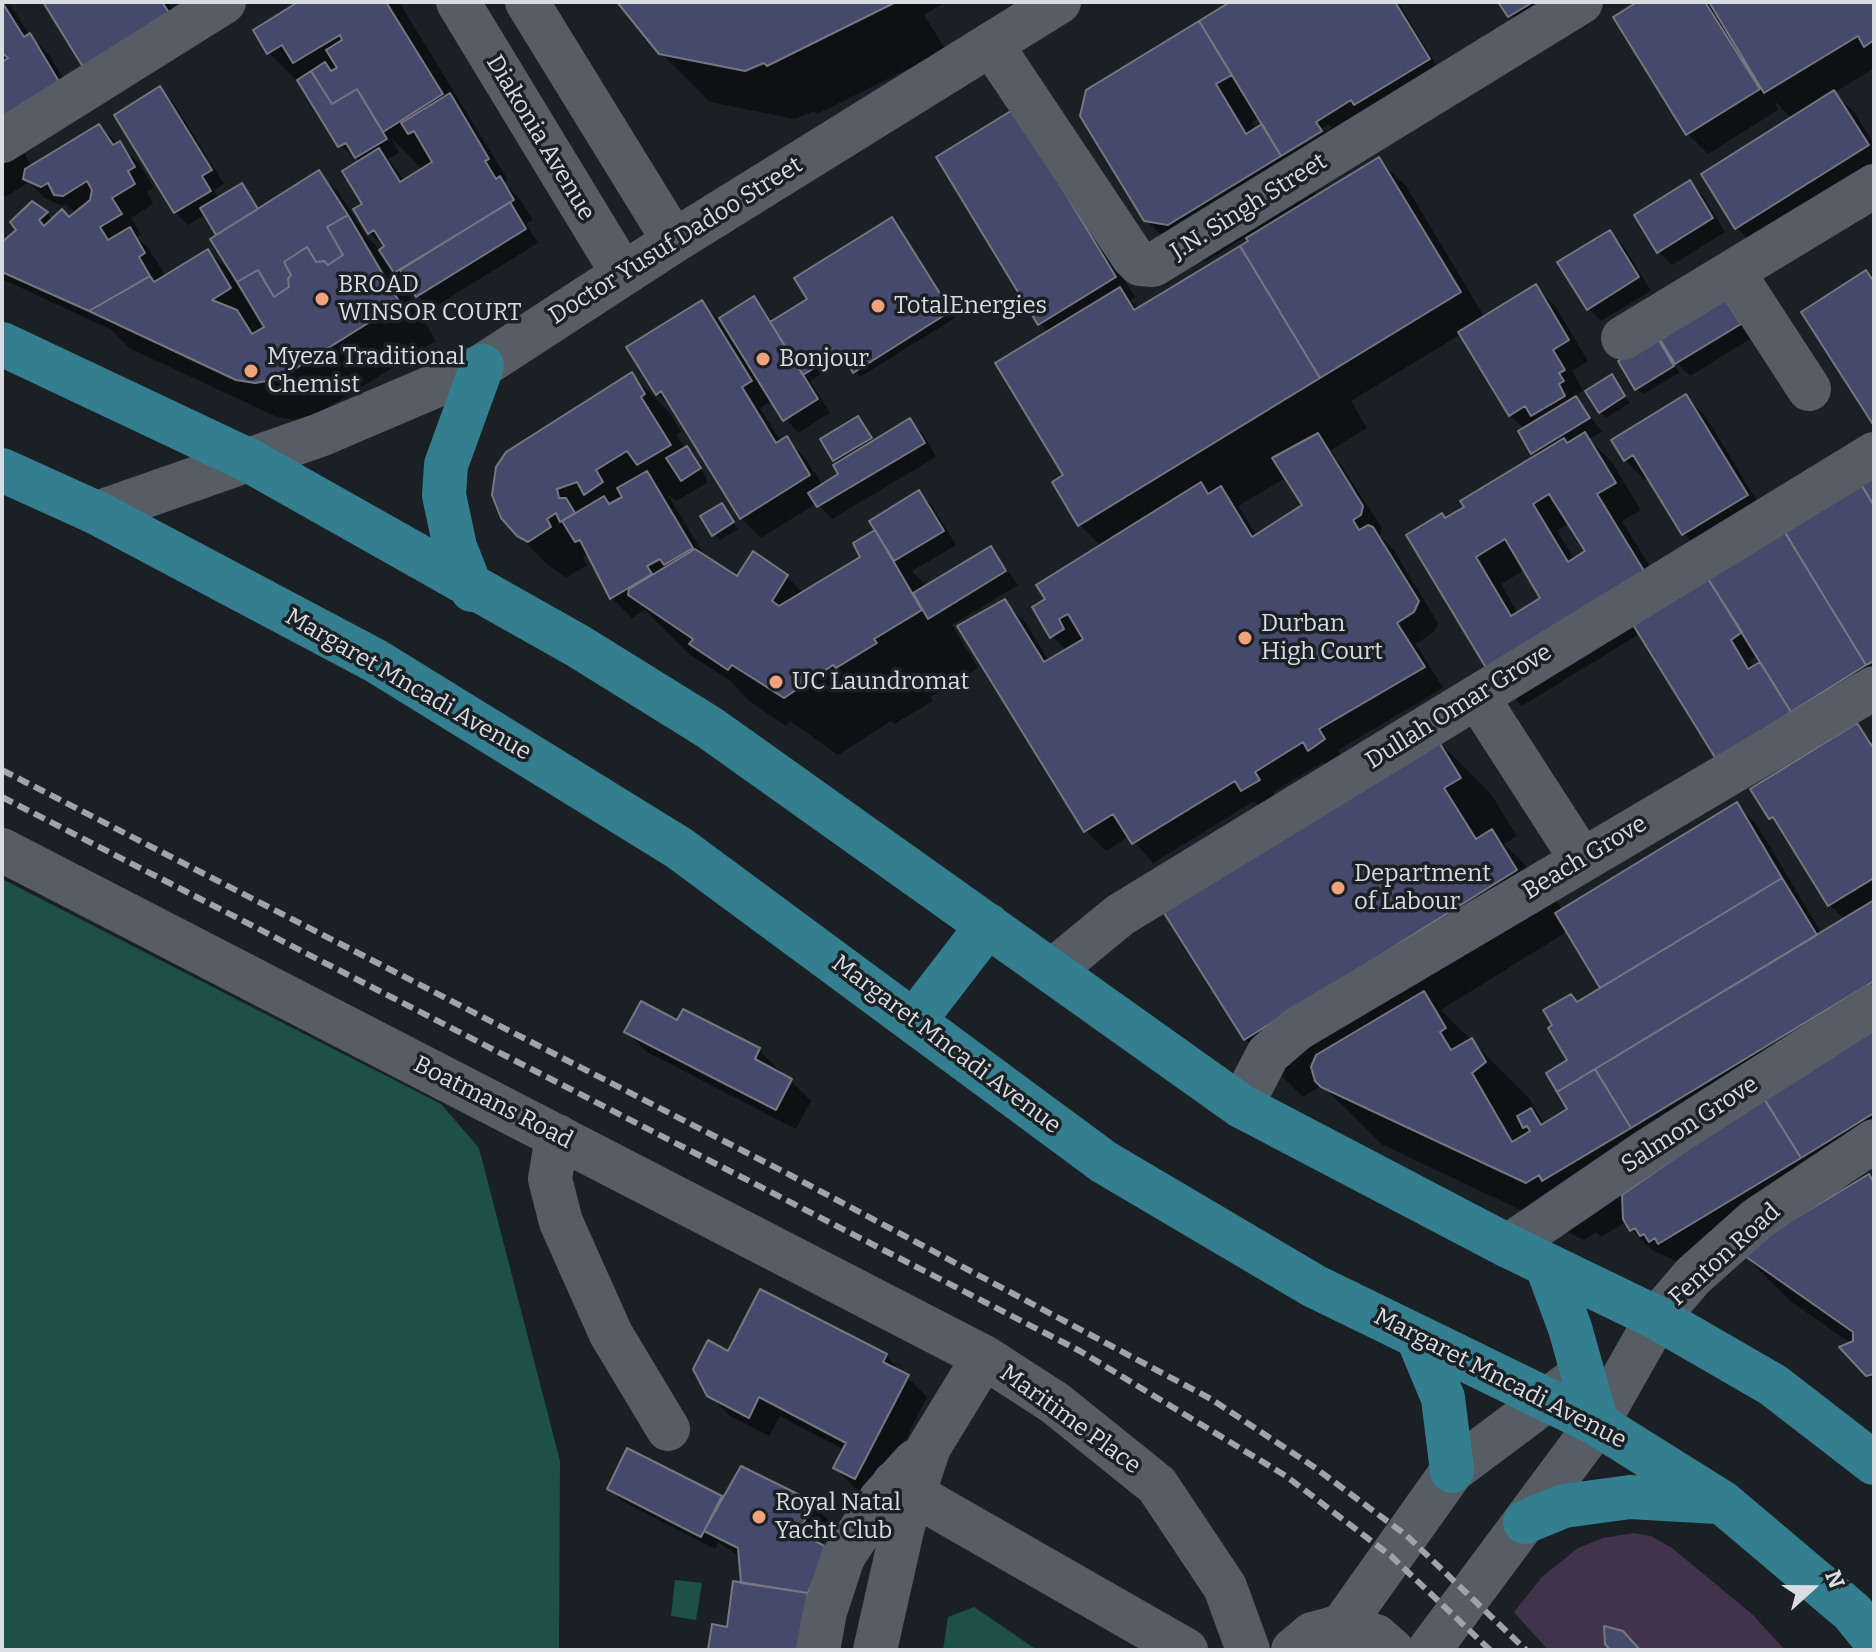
<!DOCTYPE html>
<html>
<head>
<meta charset="utf-8">
<style>
	body { margin:0 }
	#map { position:relative; width:1876px; height:1652px; overflow:hidden; background:#1b2025; font-family:Bitter,serif }
	canvas { display:block }
	.frame { position:absolute; inset:0; border:4px solid #d9dde1; pointer-events:none }
	.north { position:absolute; left:1772px; top:1548px; width:80px; height:80px; -webkit-text-stroke:6px #1b2025; paint-order:stroke; rotate:69deg; font-size:22px; font-weight:700; line-height:32px; text-align:center; color:#d9dde1 }
	.north::after { content:''; display:block; margin:auto; width:28px; height:36px; background:#d9dde1; clip-path:polygon(50% 0,100% 100%,50% 72%,0 100%) }
</style>
</head>
<body>
<div id="map">
<canvas width="1876" height="1652"></canvas>
<div class="frame"></div>
<div class="north">N</div>
</div>
<script>
const g = document.querySelector('canvas').getContext('2d');
g.lineJoin = 'round';
function paint(path, color) {
  g.fillStyle = color;
  g.fill(path, 'evenodd');
}
function poly(rows) {
  const path = new Path2D();
  for (const r of rows) {
    path.moveTo(r[0], r[1]);
    for (let i = 2; i < r.length; i += 2) path.lineTo(r[i], r[i + 1]);
  }
  return path;
}
function stroke(path, color, width, dash) {
  g.strokeStyle = color;
  g.lineWidth = width;
  g.lineCap = dash ? 'butt' : 'round';
  g.setLineDash(dash || []);
  g.stroke(path);
}
function label(font, color, halo, rows, align = 'center') {
  g.font = font + ' Bitter,serif';
  g.lineWidth = 7;
  g.setLineDash([]);
  g.textBaseline = 'middle';
  g.strokeStyle = halo;
  g.fillStyle = color;
  for (const [text, x, y, turn = 0] of rows) {
    g.save();
    g.translate(x, y);
    g.rotate((+turn || 0) * Math.PI / 180);
    g.textAlign = isNaN(turn) ? turn : align;
    if (halo) g.strokeText(text, 0, 0);
    g.fillText(text, 0, 0);
    g.restore();
  }
}
paint(poly([
	[1634,1533,1651,1536,1672,1548,1753,1615,1785,1650,1548,1650,1514,1612,1542,1577,1578,1548,1603,1538]
]), '#41334b');
paint(poly([
	[2,879,441,1104,479,1148,560,1461,559,1650,2,1650],
	[675,1580,702,1583,696,1620,671,1616],
	[974,1607,1037,1650,943,1650,948,1617]
]), '#1c5049');
paint(poly([
	[2,2,9,2,29,35,50,56,79,106,18,143,32,167,99,126,139,163,154,188,147,192,153,204,131,218,141,234,137,237,149,249,166,277,208,251,236,277,219,235,206,214,188,225,175,212,160,89,173,102,224,184,214,190,219,199,242,185,259,210,319,173,339,193,367,237,381,251,385,248,370,233,361,162,340,146,306,90,269,53,255,31,302,2,399,2,508,180,503,182,520,199,533,220,526,224,538,243,431,309,399,276,436,341,316,415,294,420,275,416,129,348,112,330,2,279,2,245,47,213,53,220,69,219,76,214,66,204,62,206,45,198,29,182,2,199],
	[391,138,423,170,405,181,388,159,399,153],
	[45,2,168,2,188,35],
	[620,2,946,2,924,15,946,50,817,114,814,111,795,119,710,102,660,52],
	[1234,2,1398,2,1441,73,1300,165,1318,197,1379,160,1406,186,1485,318,1536,287,1556,307,1588,361,1572,371,1583,390,1578,394,1580,403,1602,432,1589,439,1611,461,1641,510,1622,521,1669,598,1874,472,1874,693,1738,777,1641,633,1522,706,1496,679,1446,520,1537,457,1525,429,1510,415,1461,334,1351,401,1367,428,1331,450,1382,528,1380,536,1393,549,1438,623,1434,632,1416,644,1443,688,1338,750,1344,760,1330,769,1323,762,1273,792,1278,801,1263,810,1254,801,1153,863,1129,836,1106,851,1086,831,1005,602,1025,622,1049,661,1067,651,1052,636,1048,600,1101,546,1080,525,1066,476,1049,333,1040,324,1034,131,1135,297,1130,300,1139,309,1251,242,1247,236,1206,261,1184,258,1146,220],
	[1260,117,1264,125,1256,130,1252,122],
	[1329,124,1331,128,1288,154,1286,151],
	[1287,477,1305,506,1257,536,1238,506],
	[1570,523,1588,552,1575,560,1557,531],
	[1526,569,1543,599,1518,614,1501,584],
	[1758,655,1762,662,1754,668,1749,660],
	[1501,2,1582,2,1530,36],
	[1641,2,1874,2,1874,68,1834,93,1854,112,1874,144,1874,174,1757,248,1737,228,1792,119,1775,101,1778,110,1708,154,1688,134],
	[1690,183,1703,196,1725,232,1672,265,1659,252],
	[892,219,955,318,860,377,846,358,810,381,830,413,798,433,772,401,760,408,781,442,786,439,806,459,823,486,841,475,838,463,823,439,858,418,875,442,910,421,923,434,936,457,832,519,817,503,761,538,741,518,676,411,657,393,701,302,719,320,754,298,773,322,810,299],
	[1609,232,1623,245,1651,291,1601,321,1588,308],
	[1723,299,1752,338,1690,376,1671,357,1679,373,1643,394,1637,388,1656,340,1668,352],
	[632,375,669,412,681,432,676,435,705,475,707,483,676,501,668,495,706,558,737,579,787,577,804,594,863,558,874,533,919,492,932,506,956,545,912,571,928,587,991,548,1018,585,952,625,978,668,930,697,933,701,894,724,891,721,838,755,790,721,786,726,749,701,728,679,690,655,645,610,632,618,612,598,589,553,583,557,587,565,566,578,547,564,509,526],
	[1612,377,1630,403,1606,418,1600,411],
	[1686,397,1706,417,1766,516,1704,554,1684,534,1649,477,1645,480,1625,460],
	[722,505,738,529,720,540,714,534],
	[1857,726,1874,743,1874,1144,1680,1263,1652,1250,1632,1230,1628,1221,1601,1237,1596,1232,1584,1240,1381,1144,1322,1085,1303,1097,1245,1039,1162,906,1433,736,1491,794,1517,836,1504,844,1549,889,1562,910,1737,805,1757,825,1822,934,1845,920,1830,905,1785,832,1753,790],
	[1568,931,1603,989,1579,1004,1570,1110,1545,1125,1529,1098,1441,1010],
	[678,1023,759,1050,779,1070,777,1074,791,1081,811,1101,796,1129,647,1052,627,1032],
	[1868,1177,1874,1182,1874,1381,1842,1348,1852,1344,1790,1301,1742,1253],
	[761,1292,886,1356,927,1397,876,1498,855,1488,835,1468,844,1450,780,1416,769,1436,730,1416,709,1395],
	[609,1488,724,1501,812,1504,832,1524,821,1547,822,1650,710,1650,729,1629,743,1585,741,1558,718,1542,715,1549,622,1501]
]), '#0007');
const building = poly([
	[2,2,24,37,30,33,61,85,2,121,2,62,8,58,2,53,2,2],
	[43,2,162,2,170,14,83,67,43,2],
	[298,2,386,2,443,94,383,132,357,89,332,104,311,71,325,62,331,71,337,68,326,50,342,40,340,35,293,63,282,45,267,54,253,30,298,2],
	[617,2,896,2,767,66,764,63,745,71,659,54,617,2],
	[1230,2,1395,2,1430,59,1354,105,1351,100,1316,122,1322,131,1281,156,1199,21,1230,2],
	[1498,2,1533,2,1508,17,1498,2],
	[1637,2,1705,2,1760,89,1686,135,1613,17,1637,2],
	[1709,2,1874,2,1874,40,1864,47,1858,36,1764,93,1709,2],
	[1199,21,1232,75,1216,84,1246,134,1262,124,1281,156,1168,225,1144,221,1080,116,1086,90,1199,21],
	[311,71,332,104,357,89,387,139,355,158,346,143,338,147,297,80,311,71],
	[160,86,212,170,202,176,211,191,174,213,114,115,160,86],
	[1834,90,1869,145,1735,229,1701,174,1834,90],
	[450,93,489,159,485,161,496,179,500,176,514,200,394,273,379,250,384,246,374,230,368,234,353,209,362,204,342,171,379,148,400,182,432,162,414,131,408,134,401,123,450,93],
	[1014,109,1116,277,1038,325,936,157,1014,109],
	[99,124,113,145,120,141,135,167,128,171,135,184,112,198,122,214,100,227,108,240,130,227,145,253,139,257,150,276,89,311,2,272,2,242,16,230,10,222,32,201,48,212,39,220,44,226,62,209,69,217,90,200,92,190,87,181,63,196,54,195,48,183,41,187,23,179,25,169,99,124],
	[1379,157,1461,292,1320,378,1240,246,1248,241,1246,238,1379,157],
	[319,170,348,215,327,227,343,255,328,265,324,261,316,262,307,247,284,262,291,275,288,279,289,287,274,297,258,270,237,282,210,239,319,170],
	[1690,180,1713,218,1657,253,1634,215,1690,180],
	[242,183,258,209,216,235,200,208,242,183],
	[510,202,526,229,416,297,400,270,510,202],
	[348,215,400,303,279,379,255,383,236,380,89,311,150,276,154,282,208,249,231,288,212,300,237,310,252,334,264,327,237,282,258,270,274,297,289,287,288,279,291,275,284,262,307,247,316,262,324,261,328,265,343,255,327,227,348,215],
	[892,217,951,311,853,373,840,352,803,375,770,322,807,299,794,278,892,217],
	[1610,230,1639,277,1587,310,1557,262,1610,230],
	[1240,246,1320,378,1078,526,1052,482,1063,475,995,363,1120,287,1134,310,1240,246],
	[1866,270,1874,282,1874,426,1801,312,1866,270],
	[1536,284,1569,340,1553,350,1565,370,1559,373,1564,381,1559,384,1565,396,1531,416,1525,406,1509,416,1458,332,1536,284],
	[754,296,818,399,783,421,719,318,754,296],
	[1723,296,1741,324,1675,364,1658,336,1723,296],
	[702,300,752,381,742,387,776,443,787,436,810,475,740,519,661,391,656,395,626,347,702,300],
	[1657,337,1674,366,1635,390,1618,361,1657,337],
	[632,372,645,394,641,397,671,445,637,465,627,451,596,470,603,482,584,495,577,482,557,489,559,498,566,498,575,513,560,522,556,513,547,519,551,527,528,542,517,536,501,518,492,495,496,467,506,452,632,372],
	[1612,374,1625,396,1599,413,1585,391,1612,374],
	[1686,394,1748,495,1682,535,1633,455,1624,461,1611,440,1686,394],
	[1576,396,1590,418,1531,454,1518,431,1576,396],
	[858,416,872,438,833,461,820,439,858,416],
	[910,418,925,443,817,507,808,493,838,474,833,465,910,418],
	[1585,432,1616,483,1597,494,1652,584,1494,681,1406,535,1442,513,1445,518,1464,507,1460,501,1564,438,1567,443,1585,432],
	[1549,494,1585,551,1568,562,1533,504,1549,494],
	[1505,539,1540,598,1511,616,1476,557,1505,539],
	[1318,433,1363,506,1361,515,1353,520,1359,530,1368,525,1373,527,1419,601,1414,612,1397,623,1425,667,1319,729,1325,739,1308,751,1303,742,1255,772,1260,780,1241,791,1235,781,1132,844,1113,814,1084,832,957,626,1005,599,1044,662,1083,639,1068,614,1059,619,1064,629,1050,638,1032,607,1045,599,1036,585,1201,482,1208,494,1221,486,1252,537,1302,505,1272,458,1318,433],
	[687,446,701,468,681,481,666,458,687,446],
	[1874,469,1874,506,1858,479,1874,469],
	[647,471,693,548,664,565,660,559,647,566,652,574,610,599,580,540,575,542,562,521,604,496,609,504,622,497,617,488,647,471],
	[1858,479,1874,506,1874,661,1866,665,1781,526,1858,479],
	[919,490,944,531,894,561,869,521,919,490],
	[722,503,734,522,712,536,700,516,722,503],
	[1781,526,1866,665,1791,712,1705,574,1781,526],
	[875,530,922,610,874,639,877,643,836,668,833,665,784,698,732,665,728,670,689,644,693,639,628,595,629,589,695,549,737,576,753,551,788,575,772,601,779,606,860,557,853,543,875,530],
	[991,546,1006,571,928,619,913,593,991,546],
	[1705,574,1742,632,1731,640,1748,669,1760,662,1791,712,1716,759,1630,620,1705,574],
	[1857,723,1874,749,1874,878,1828,906,1773,817,1769,819,1750,789,1857,723],
	[1434,734,1461,778,1444,788,1476,839,1492,829,1517,870,1244,1040,1159,905,1434,734],
	[1737,802,1782,878,1600,988,1555,913,1737,802],
	[1782,878,1817,935,1557,1092,1546,1073,1567,1060,1548,1028,1552,1025,1543,1010,1571,994,1577,1002,1782,878],
	[1874,900,1874,981,1631,1128,1595,1069,1874,900],
	[1424,991,1446,1028,1440,1032,1451,1050,1472,1038,1486,1062,1472,1073,1512,1142,1530,1131,1527,1126,1523,1128,1517,1116,1531,1108,1541,1125,1567,1109,1557,1092,1595,1069,1631,1128,1542,1181,1539,1175,1526,1183,1321,1087,1315,1081,1311,1067,1316,1055,1424,991],
	[641,1001,677,1020,683,1009,760,1048,755,1059,792,1079,776,1110,624,1032,641,1001],
	[1874,1028,1874,1113,1801,1158,1763,1097,1874,1028],
	[1763,1097,1801,1158,1658,1244,1655,1238,1649,1242,1644,1234,1640,1236,1635,1228,1630,1231,1623,1219,1622,1195,1763,1097],
	[1869,1174,1874,1183,1874,1374,1866,1376,1839,1347,1853,1341,1853,1332,1739,1252,1869,1174],
	[760,1289,887,1354,883,1362,909,1375,855,1479,833,1468,846,1443,759,1397,749,1418,707,1396,693,1369,708,1340,728,1351,760,1289],
	[627,1448,722,1496,701,1537,607,1489,627,1448],
	[741,1466,814,1502,799,1532,828,1548,808,1593,741,1583,738,1548,704,1531,741,1466],
	[733,1581,808,1593,800,1650,708,1650,712,1624,727,1627,733,1581],
	[1604,1626,1623,1631,1640,1650,1610,1650,1605,1644,1604,1626]
]);
paint(building, '#45496b');
stroke(building, '#767780', 2);
stroke(poly([
	[458,2,623,274],
	[527,2,674,241],
	[991,44,1133,257,1140,264,1153,265,1581,2],
	[2,141,224,2],
	[1733,272,1809,389],
	[1623,338,1874,186],
	[97,513,320,435,482,366,674,241,1059,2],
	[1477,697,1582,860],
	[2,850,984,1357,1055,1403,1157,1485,1225,1587,1248,1650],
	[1052,971,1120,915,1874,454],
	[1241,1106,1268,1054,1297,1029,1874,688],
	[557,1136,550,1179,561,1222,611,1334,668,1429],
	[1508,1246,1650,1149,1874,1006],
	[894,1483,1186,1650],
	[1342,1626,1452,1471,1575,1379],
	[818,1650,825,1612,843,1557,880,1500,915,1461],
	[875,1650,903,1526,929,1447,984,1357],
	[1293,1650,1312,1634,1342,1626,1376,1636,1392,1650],
	[1429,1650,1597,1424,1657,1318,1693,1276,1757,1219,1874,1141]
]), '#575d64', 44);
stroke(poly([
	[2,344,250,461,578,646,710,728,1241,1106,1508,1246,1657,1318,1773,1385,1874,1463],
	[2,470,97,513,376,661,679,848,1104,1162,1314,1286,1597,1424,1723,1503,1852,1612,1874,1639],
	[472,590,455,547,444,495,446,465,482,366],
	[914,1021,988,925],
	[1547,1266,1570,1328,1597,1424],
	[1418,1338,1443,1398,1452,1471],
	[1525,1522,1564,1506,1630,1497,1717,1502]
]), '#347f8f', 44);
stroke(poly([
	[2,770,790,1175,1211,1399,1314,1467,1406,1535,1526,1650],
	[2,797,1080,1351,1286,1476,1391,1556,1490,1650]
]), '#a0a4a9', 6, [12, 6]);
for (const [x, y, r, color] of [
	[322,299,8,"#f0a27a"],
	[878,306,8,"#f0a27a"],
	[763,359,8,"#f0a27a"],
	[251,371,8,"#f0a27a"],
	[1245,638,8,"#f0a27a"],
	[776,682,8,"#f0a27a"],
	[1338,888,8,"#f0a27a"],
	[759,1517,8,"#f0a27a"]
]) {
  const dot = new Path2D();
  dot.arc(x, y, r, 0, 2 * Math.PI);
  g.fillStyle = color;
  g.fill(dot);
  stroke(dot, '#1b2025', 3);
}
label('24px', '#d9dde1', '#1b2025', [
	["Diakonia Avenue",540,138,59],
	["J.N. Singh Street",1249,207,-32],
	["Doctor Yusuf Dadoo Street",676,241,-32],
	["Margaret Mncadi Avenue",408,685,30],
	["Dullah Omar Grove",1459,707,-32],
	["Beach Grove",1585,858,-31],
	["Margaret Mncadi Avenue",946,1045,37],
	["Boatmans Road",493,1103,27],
	["Salmon Grove",1690,1125,-33],
	["Fenton Road",1725,1255,-42],
	["Margaret Mncadi Avenue",1500,1379,27],
	["Maritime Place",1070,1420,36]
]);
label('24px', '#d9dde1', '#1b2025', [
	["BROAD",338,285],
	["WINSOR COURT",338,313],
	["TotalEnergies",894,306],
	["Myeza Traditional",267,357],
	["Chemist",267,385],
	["Bonjour",779,359],
	["Durban",1261,624],
	["High Court",1261,652],
	["UC Laundromat",792,682],
	["Department",1354,874],
	["of Labour",1354,902],
	["Royal Natal",775,1503],
	["Yacht Club",775,1531]
], 'left');
</script>
</body>
</html>
